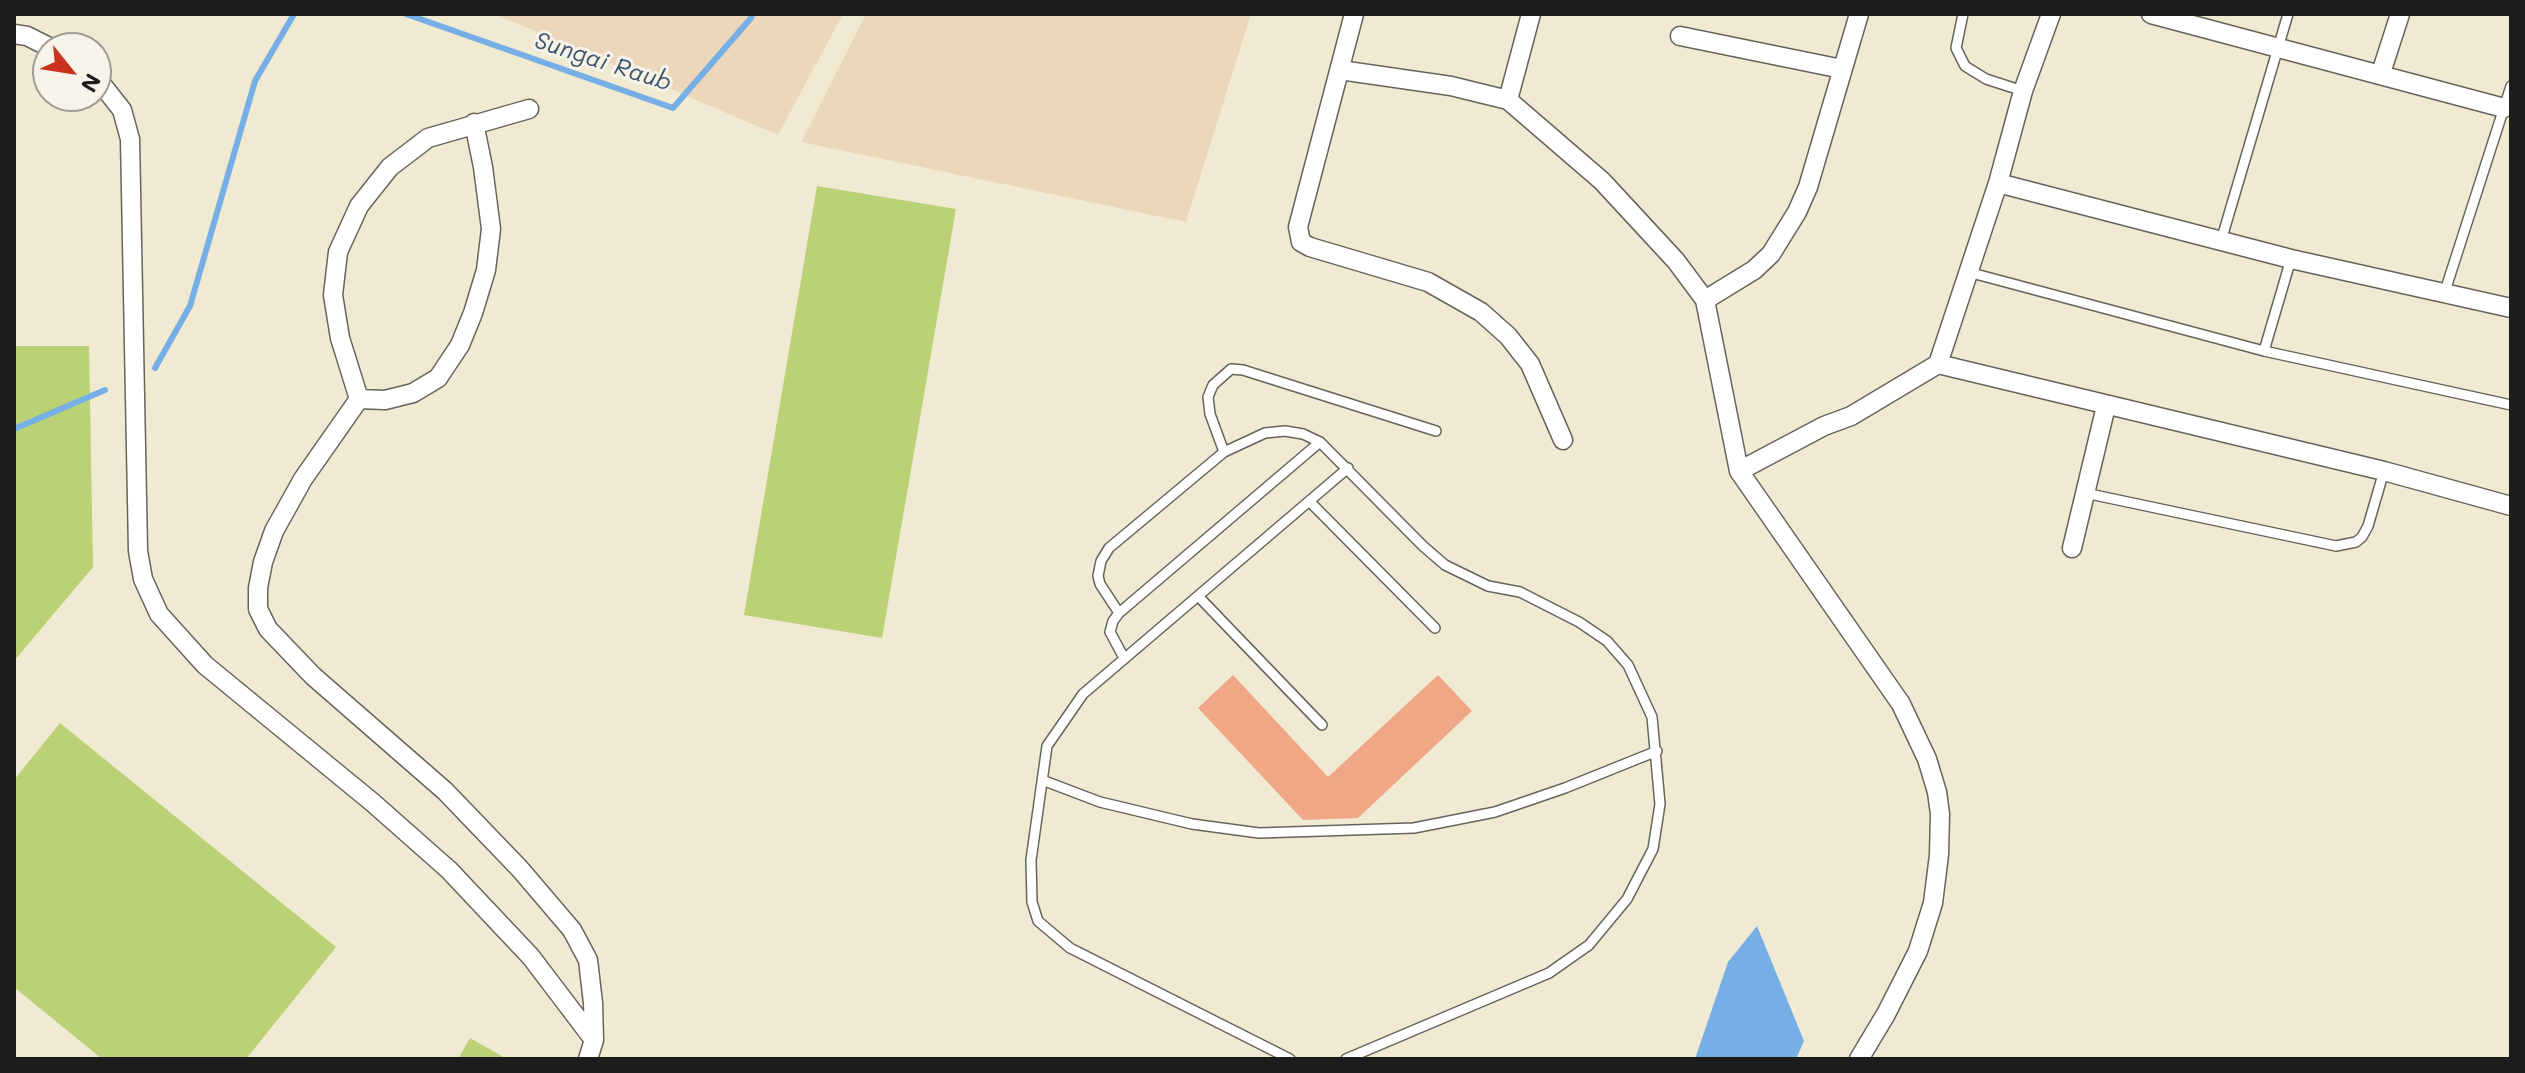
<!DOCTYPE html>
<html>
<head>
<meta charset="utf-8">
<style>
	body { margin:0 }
	#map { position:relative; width:2525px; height:1073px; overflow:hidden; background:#f0ead2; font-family:Mali,sans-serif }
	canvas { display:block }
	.frame { position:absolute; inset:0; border:16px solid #1c1c1c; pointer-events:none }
	.north { position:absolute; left:32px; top:32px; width:80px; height:80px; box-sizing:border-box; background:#f7f3e8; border:2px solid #9f9d96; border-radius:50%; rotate:120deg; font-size:22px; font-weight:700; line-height:32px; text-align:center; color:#1c1c1c }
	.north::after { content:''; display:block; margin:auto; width:28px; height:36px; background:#c8321e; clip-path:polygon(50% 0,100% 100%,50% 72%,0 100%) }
</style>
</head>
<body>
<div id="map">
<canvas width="2525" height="1073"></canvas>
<div class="frame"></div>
<div class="north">N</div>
</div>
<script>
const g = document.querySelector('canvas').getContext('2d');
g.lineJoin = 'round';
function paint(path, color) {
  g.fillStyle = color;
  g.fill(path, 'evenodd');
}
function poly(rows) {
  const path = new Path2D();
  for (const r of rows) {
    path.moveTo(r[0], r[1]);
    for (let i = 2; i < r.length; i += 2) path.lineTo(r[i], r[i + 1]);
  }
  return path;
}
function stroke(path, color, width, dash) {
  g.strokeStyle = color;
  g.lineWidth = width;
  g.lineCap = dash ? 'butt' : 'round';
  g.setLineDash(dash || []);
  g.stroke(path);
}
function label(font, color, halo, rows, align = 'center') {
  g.font = font + ' Mali,sans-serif';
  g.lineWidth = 6;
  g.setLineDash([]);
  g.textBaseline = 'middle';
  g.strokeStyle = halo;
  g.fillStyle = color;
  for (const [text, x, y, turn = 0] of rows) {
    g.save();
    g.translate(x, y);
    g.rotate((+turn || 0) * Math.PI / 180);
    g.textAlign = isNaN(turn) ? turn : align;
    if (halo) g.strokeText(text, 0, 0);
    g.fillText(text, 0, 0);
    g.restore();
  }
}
paint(poly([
	[495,14,843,14,778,135],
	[866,14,1251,14,1186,222,801,142]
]), '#edd7bb');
paint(poly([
	[817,186,956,209,882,638,744,615],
	[14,346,89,346,93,567,14,661],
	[60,723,336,947,246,1059,102,1059,14,987,14,780],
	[470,1038,507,1059,458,1059]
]), '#bad175');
paint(poly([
	[1757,926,1804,1041,1796,1059,1695,1059,1728,962]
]), '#76afe6');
stroke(poly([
	[406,14,673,108,751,18,752,14],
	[155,368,190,306,255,81,294,14],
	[14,429,105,390]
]), '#76afe6', 6);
paint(poly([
	[1233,675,1328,777,1438,675,1472,711,1358,818,1303,820,1198,708]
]), '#efa785');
const service = poly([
	[1963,14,1956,48,1965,66,1986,79,2023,91],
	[2221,241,2288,14],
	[1968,272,2264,351,2511,405],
	[2445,291,2511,86],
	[2264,351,2291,259],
	[1224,452,1210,414,1208,397,1213,385,1231,369,1243,370,1436,431],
	[2085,493,2336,546,2356,542,2362,537,2368,526,2384,471],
	[1310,502,1435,628],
	[1198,596,1322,725],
	[1119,613,1100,584,1098,576,1101,561,1109,548,1224,452,1265,433,1285,431,1303,434,1320,442,1423,546,1445,565,1488,586,1520,592,1579,622,1607,641,1628,665,1652,717,1660,804,1653,849,1627,899,1589,945,1549,973,1346,1059],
	[1124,658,1110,632,1113,621,1119,613,1320,442],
	[1042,780,1100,802,1192,824,1259,833,1414,828,1495,812,1565,788,1657,751],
	[1290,1059,1070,948,1038,921,1032,902,1031,860,1047,746,1083,694,1348,468]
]);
const minor = poly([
	[1354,14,1298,227,1301,242,1310,247,1428,282,1481,312,1508,336,1530,364,1563,440],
	[2151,14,2504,108],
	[14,34,27,36,51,48],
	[1680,36,1842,69],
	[1340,70,1451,86,1508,100,1602,181,1676,261,1705,300,1739,471,1901,704,1927,759,1937,792,1940,814,1939,855,1933,903,1918,951,1886,1014,1859,1059],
	[2381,73,2400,14],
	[96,77,122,110,130,139,138,551,143,579,159,614,205,665,372,802,449,870,531,957,594,1040],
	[1508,100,1531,14],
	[1998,183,2291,259,2511,308],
	[1705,300,1754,270,1771,254,1797,212,1808,187,1859,14],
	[1938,364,2384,471,2511,506],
	[359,399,303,479,274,531,263,562,258,588,258,609,268,629,313,676,445,791,520,869,572,930,588,960,593,1003,594,1040,588,1059],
	[359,399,340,338,333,295,338,252,359,206,390,167,428,138,529,109],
	[359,399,385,400,413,393,438,378,460,345,473,313,486,270,491,229,483,167,474,123],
	[1739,471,1824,426,1851,416,1938,364,1998,183,2023,91,2051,14],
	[2072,548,2106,406]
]);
stroke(service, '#66645c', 12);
stroke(minor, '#66645c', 21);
stroke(service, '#fff', 9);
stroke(minor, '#fff', 18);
label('italic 24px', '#40576d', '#f7f3e8', [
	["Sungai Raub",603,62,18]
]);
</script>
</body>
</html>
